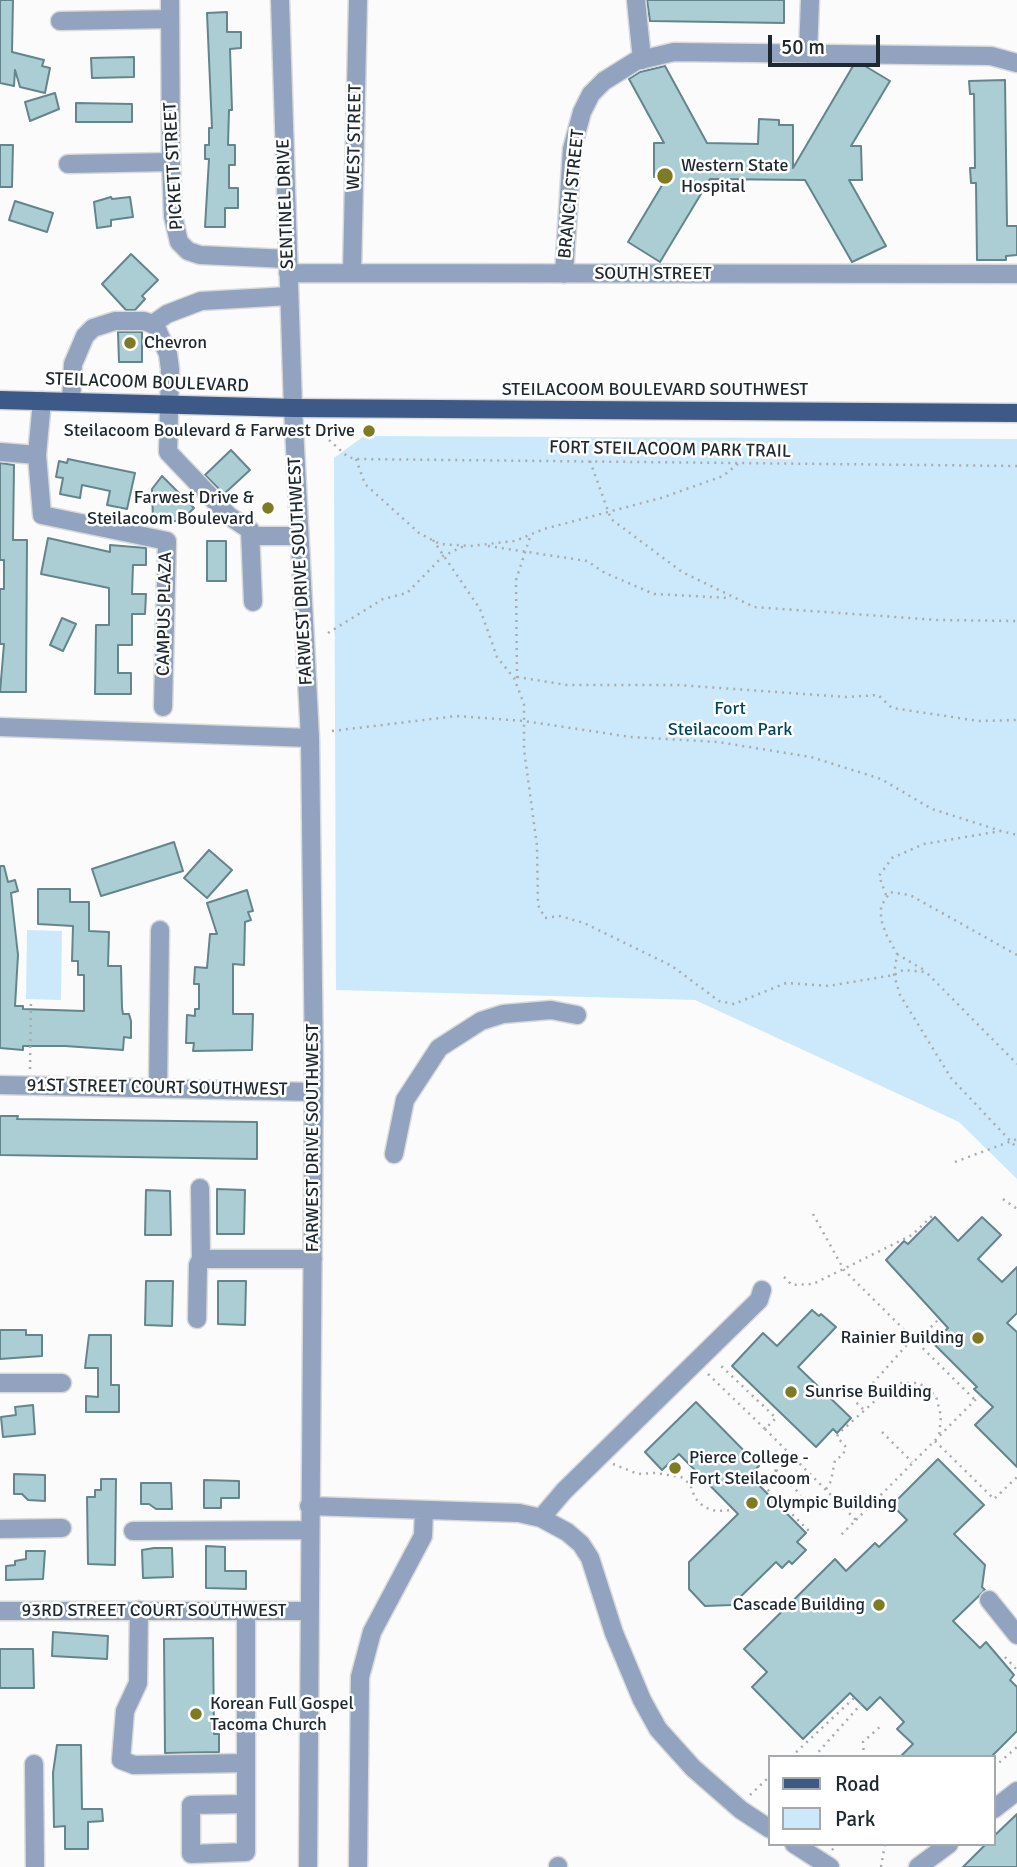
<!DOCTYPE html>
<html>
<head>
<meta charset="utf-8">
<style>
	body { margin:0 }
	#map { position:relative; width:1017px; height:1867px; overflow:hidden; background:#fbfbfb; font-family:Signika,sans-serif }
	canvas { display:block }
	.legend { position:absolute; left:768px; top:1755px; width:228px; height:91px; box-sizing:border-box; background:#fff; border:2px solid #a5a9ac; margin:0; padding:9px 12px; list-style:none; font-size:21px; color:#1d282f }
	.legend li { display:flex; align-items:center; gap:14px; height:35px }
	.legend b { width:35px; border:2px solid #a5a9ac }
	.scale { position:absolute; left:768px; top:35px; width:112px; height:32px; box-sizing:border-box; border:4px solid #1d282f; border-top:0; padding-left:9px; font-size:21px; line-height:24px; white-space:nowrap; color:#1d282f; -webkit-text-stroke:5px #fff; paint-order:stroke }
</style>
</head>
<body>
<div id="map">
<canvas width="1017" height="1867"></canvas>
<ul class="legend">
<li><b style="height:9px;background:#3c5988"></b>Road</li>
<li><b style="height:19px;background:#cce9fb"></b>Park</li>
</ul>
<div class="scale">50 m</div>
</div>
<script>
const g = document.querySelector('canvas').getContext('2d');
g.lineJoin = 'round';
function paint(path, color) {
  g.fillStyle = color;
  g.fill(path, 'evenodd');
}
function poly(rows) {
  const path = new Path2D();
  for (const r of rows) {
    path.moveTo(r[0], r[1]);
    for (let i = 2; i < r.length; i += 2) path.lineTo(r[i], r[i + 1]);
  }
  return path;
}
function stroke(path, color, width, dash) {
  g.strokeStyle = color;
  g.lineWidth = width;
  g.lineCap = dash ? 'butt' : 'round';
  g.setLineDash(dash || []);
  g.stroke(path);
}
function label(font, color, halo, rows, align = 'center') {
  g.font = font + ' Signika,sans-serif';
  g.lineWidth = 5;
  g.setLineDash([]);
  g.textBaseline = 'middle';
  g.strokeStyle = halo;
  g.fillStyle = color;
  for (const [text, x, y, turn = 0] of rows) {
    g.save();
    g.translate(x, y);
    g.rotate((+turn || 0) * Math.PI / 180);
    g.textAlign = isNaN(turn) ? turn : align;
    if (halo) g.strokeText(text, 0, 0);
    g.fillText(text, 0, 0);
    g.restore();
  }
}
paint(poly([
	[364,436,1017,439,1017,1179,959,1122,695,1000,336,990,334,458],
	[27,930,62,931,61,1000,26,999]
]), '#cce9fb');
const building = poly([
	[0,0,13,0,12,52,44,60,42,66,50,68,45,93,20,87,15,70,14,86,0,83,0,0],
	[647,0,784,0,784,23,650,21,647,0],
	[227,12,227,32,241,32,241,48,230,49,232,110,229,110,228,145,235,145,235,165,229,165,229,188,238,188,238,208,225,208,225,227,205,227,209,159,205,159,205,145,209,145,209,128,212,128,207,13,227,12],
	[134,57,134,77,92,78,91,58,134,57],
	[665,66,707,143,758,144,759,119,779,120,779,125,793,125,793,168,853,66,865,66,890,81,851,146,861,146,862,180,849,180,886,246,852,262,805,180,710,179,660,262,628,242,667,177,654,177,654,143,664,143,629,79,640,72,665,66],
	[1005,80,1007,226,1017,226,1017,255,1006,256,1006,260,977,260,976,183,971,183,970,168,975,168,974,94,970,94,969,81,1005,80],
	[55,93,59,109,30,121,25,102,55,93],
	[76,103,132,104,132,122,76,122,76,103],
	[0,145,13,145,12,187,0,187,0,145],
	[111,197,112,199,130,197,133,217,111,220,111,226,97,228,94,202,111,197],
	[15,201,53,213,47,232,9,220,15,201],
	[131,254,158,280,142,296,145,299,135,310,126,310,102,284,131,254],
	[118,332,142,332,142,362,119,362,118,332],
	[231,450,250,470,224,494,205,475,231,450],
	[68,459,135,473,127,509,107,505,110,491,82,485,80,498,60,494,63,478,56,477,59,461,67,463,68,459],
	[0,463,14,465,13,540,27,540,26,692,0,692,4,644,0,644,0,589,4,589,4,560,0,560,0,463],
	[162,476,194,508,181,521,153,521,152,489,162,476],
	[48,538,110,552,110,545,146,548,146,565,133,565,132,594,146,594,145,614,132,614,132,645,118,645,118,673,131,673,131,694,95,694,96,625,109,625,109,588,41,574,48,538],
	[207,541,226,541,226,581,207,581,207,541],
	[62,618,76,624,63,651,50,645,62,618],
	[174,842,183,871,101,896,92,869,174,842],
	[209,850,232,870,207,898,184,878,209,850],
	[0,866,4,866,8,882,15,880,18,891,11,893,18,955,15,1006,23,1006,23,1009,84,1011,84,975,78,975,78,961,72,961,73,926,38,924,38,889,70,889,70,902,89,902,89,931,109,932,108,966,121,966,122,1008,123,1014,129,1014,131,1021,131,1038,124,1037,123,1050,65,1046,23,1046,23,1050,0,1048,0,866],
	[247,890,253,911,248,912,251,920,245,922,244,965,233,964,233,1014,253,1014,252,1050,193,1051,194,1043,186,1043,187,1015,195,1016,195,1009,199,1009,199,984,194,984,195,967,207,968,210,934,217,934,207,903,247,890],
	[0,1116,18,1116,17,1119,257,1122,257,1159,0,1155,0,1116],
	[217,1189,245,1190,244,1234,217,1234,217,1189],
	[146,1190,170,1191,171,1235,145,1235,146,1190],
	[935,1217,958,1241,982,1217,1001,1235,978,1259,1002,1282,1017,1267,1017,1313,1007,1323,1017,1332,1017,1467,975,1425,993,1407,974,1389,977,1387,933,1343,948,1328,886,1260,904,1241,908,1244,935,1217],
	[146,1281,173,1281,172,1326,145,1325,146,1281],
	[218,1281,246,1281,245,1325,218,1324,218,1281],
	[812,1310,819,1316,821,1314,836,1327,798,1367,851,1418,837,1433,833,1429,816,1447,732,1366,763,1333,777,1346,812,1310],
	[0,1330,26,1330,26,1335,42,1335,42,1356,0,1359,0,1330],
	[89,1335,111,1335,111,1385,119,1385,119,1412,86,1412,86,1396,98,1397,98,1368,85,1368,89,1335],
	[696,1402,759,1466,749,1475,806,1533,797,1542,806,1550,792,1564,789,1561,782,1568,776,1562,732,1605,705,1606,689,1589,689,1562,738,1514,679,1454,662,1470,645,1452,696,1402],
	[33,1405,35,1434,3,1437,1,1417,16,1415,15,1407,33,1405],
	[938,1459,984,1505,954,1534,985,1565,982,1587,985,1590,953,1621,980,1648,986,1642,1014,1675,1010,1680,1017,1687,1017,1731,991,1757,900,1757,913,1744,897,1729,904,1722,880,1697,867,1710,850,1693,803,1739,752,1687,767,1672,744,1649,835,1559,846,1571,875,1543,879,1547,907,1520,892,1505,938,1459],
	[14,1474,45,1475,45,1501,28,1500,22,1494,14,1494,14,1474],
	[101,1479,116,1479,115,1565,88,1564,87,1497,95,1497,95,1490,101,1490,101,1479],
	[204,1480,239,1481,239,1498,221,1498,221,1508,204,1508,204,1480],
	[141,1483,171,1483,172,1509,156,1509,149,1504,141,1504,141,1483],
	[206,1546,225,1547,225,1571,246,1571,246,1589,206,1588,206,1546],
	[154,1548,172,1548,173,1577,143,1578,142,1550,154,1548],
	[26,1551,45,1551,43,1579,6,1580,6,1566,15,1565,15,1561,26,1559,26,1551],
	[53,1632,108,1636,107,1659,52,1656,53,1632],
	[213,1638,214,1734,219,1734,219,1752,165,1753,164,1639,213,1638],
	[0,1649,33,1649,34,1688,0,1688,0,1649],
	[57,1745,81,1745,82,1809,102,1809,103,1821,88,1822,88,1849,65,1849,65,1826,54,1827,53,1773,57,1745],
	[1017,1814,1017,1867,963,1867,986,1844,994,1844,994,1836,1017,1814]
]);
paint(building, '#aaced4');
stroke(building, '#63858b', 2);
const minor = poly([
	[170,0,171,162,173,216,179,242,188,251,200,255,288,259],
	[280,0,293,408,310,738,314,1068,308,1867],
	[636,0,642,60],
	[60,21,170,19],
	[808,54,810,0],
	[68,164,171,162],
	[288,273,1017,274],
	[352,273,358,0],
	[564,274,572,149,582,112,591,94,604,81,636,61,674,52,991,56,1017,63],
	[153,324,167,314,201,301,289,296],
	[42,401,37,455,42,515,167,541,163,707],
	[71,402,73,364,85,336,93,328,115,321,144,321,155,325,168,354,170,369,168,452,229,516,250,530,253,602],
	[0,452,37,455],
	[251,536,299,536],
	[0,727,310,738],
	[0,1085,314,1092],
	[158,1088,160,930],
	[394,1154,405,1100,439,1048,481,1021,503,1014,551,1010,577,1015],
	[201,1259,313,1259],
	[197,1319,198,1265,201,1259,200,1188],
	[0,1383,62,1383],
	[309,1506,519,1513,541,1518,567,1532,581,1544,590,1558,614,1633,642,1700,658,1729,693,1768,741,1810,770,1829],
	[541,1518,564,1491,759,1300,762,1290],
	[0,1529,62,1528],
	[133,1531,309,1530],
	[989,1600,1017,1635],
	[139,1610,138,1683,125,1711,121,1760,134,1765,246,1763],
	[0,1611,309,1611],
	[34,1764,35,1867],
	[246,1804,191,1805,191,1854,246,1852,246,1611],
	[994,1809,1017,1791],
	[794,1844,830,1867],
	[358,1867,360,1677,372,1632,423,1536,424,1510],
	[558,1867,558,1866],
	[918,1867,949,1844]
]);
const major = poly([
	[0,400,293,408,1017,413]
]);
stroke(minor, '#d7d9da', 21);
stroke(major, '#d7d9da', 21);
stroke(poly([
	[235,430,253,431,265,436],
	[329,440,348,457,356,459,1017,466],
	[356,459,365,484,419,533,440,544,470,546,515,541,544,529,661,498,723,476,739,463],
	[590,461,611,519,682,572,754,607,938,620,1017,621],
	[433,540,480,609,497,657,514,678,524,704,524,749,537,846,538,905,545,918,560,916,584,923,672,966,719,1001,734,1004,786,983,828,986,894,975,903,970,926,972,1017,1064],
	[488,546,587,561,605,573,654,594,731,598],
	[328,633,383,599,407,593,443,556,464,546],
	[517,677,567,685,679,685,846,697,878,695,892,708,979,721,1017,720],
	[517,678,516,580,531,534],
	[332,731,457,716,524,721,631,737,718,742,811,757,881,779,932,809,1001,831],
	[886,895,879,876,892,858,924,844,1001,831,1017,835],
	[897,954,924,970],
	[1017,955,910,895,890,892,881,906,881,919,886,934,897,954,894,975,900,995,951,1078,1017,1148],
	[30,1069,31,999],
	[955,1162,1017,1139],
	[1003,1199,1017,1209],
	[813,1214,844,1270,975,1400],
	[784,1277,792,1285,813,1284,912,1235,932,1216],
	[916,1342,939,1319],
	[708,1374,765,1429,776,1418,718,1363],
	[863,1409,856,1402,913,1338],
	[765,1429,856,1520,839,1537],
	[882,1432,912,1462],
	[935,1441,994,1499,1017,1477],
	[791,1455,762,1484,810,1532],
	[613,1464,638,1474,655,1473,681,1477,690,1484,695,1498,704,1507,716,1511,734,1510],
	[776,1470,801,1495],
	[826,1489,831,1481,835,1460,843,1455,846,1447,837,1437,838,1434,895,1383,919,1383,936,1396,941,1416,939,1437],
	[856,1520,980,1395],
	[1005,1657,1017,1670],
	[791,1757,854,1698],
	[814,1757,861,1704],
	[864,1757,863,1742,883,1724],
	[994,1767,1017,1747],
	[750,1795,770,1776],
	[832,1850,837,1844],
	[881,1867,885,1844]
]), '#a8acaf', 2.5, [2, 5]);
stroke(minor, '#91a3be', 18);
stroke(major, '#3c5988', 18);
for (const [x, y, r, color] of [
	[665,176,9,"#7e7b22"],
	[130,343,7,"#7e7b22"],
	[369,431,7,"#7e7b22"],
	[268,508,7,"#7e7b22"],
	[978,1338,7,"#7e7b22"],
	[791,1392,7,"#7e7b22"],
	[675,1468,7,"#7e7b22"],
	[752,1503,7,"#7e7b22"],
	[879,1605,7,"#7e7b22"],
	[196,1714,7,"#7e7b22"]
]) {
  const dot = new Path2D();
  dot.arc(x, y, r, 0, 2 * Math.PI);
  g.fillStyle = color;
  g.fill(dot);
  stroke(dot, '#fff', 2.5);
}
label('18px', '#1d282f', '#fff', [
	["WEST STREET",355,137,-89],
	["PICKETT STREET",174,166,-93],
	["BRANCH STREET",572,194,-84],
	["SENTINEL DRIVE",286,204,-92],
	["SOUTH STREET",653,274],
	["STEILACOOM BOULEVARD",147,383,2],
	["STEILACOOM BOULEVARD SOUTHWEST",655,390],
	["FORT STEILACOOM PARK TRAIL",670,450,1],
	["FARWEST DRIVE SOUTHWEST",301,571,-93],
	["CAMPUS PLAZA",165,614,-89],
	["91ST STREET COURT SOUTHWEST",157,1088,1],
	["FARWEST DRIVE SOUTHWEST",313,1138,-90],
	["93RD STREET COURT SOUTHWEST",154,1611]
]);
label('18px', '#1d282f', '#fff', [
	["Western State",681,166],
	["Hospital",681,187],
	["Chevron",144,343],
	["Steilacoom Boulevard & Farwest Drive",355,431,"right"],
	["Farwest Drive &",254,498,"right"],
	["Steilacoom Boulevard",254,519,"right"],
	["Rainier Building",964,1338,"right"],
	["Sunrise Building",805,1392],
	["Pierce College -",689,1458],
	["Fort Steilacoom",689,1479],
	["Olympic Building",766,1503],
	["Cascade Building",865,1605,"right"],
	["Korean Full Gospel",210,1704],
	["Tacoma Church",210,1725]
], 'left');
label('18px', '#004663', '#fff', [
	["Fort",730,709],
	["Steilacoom Park",730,730]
]);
</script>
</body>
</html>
